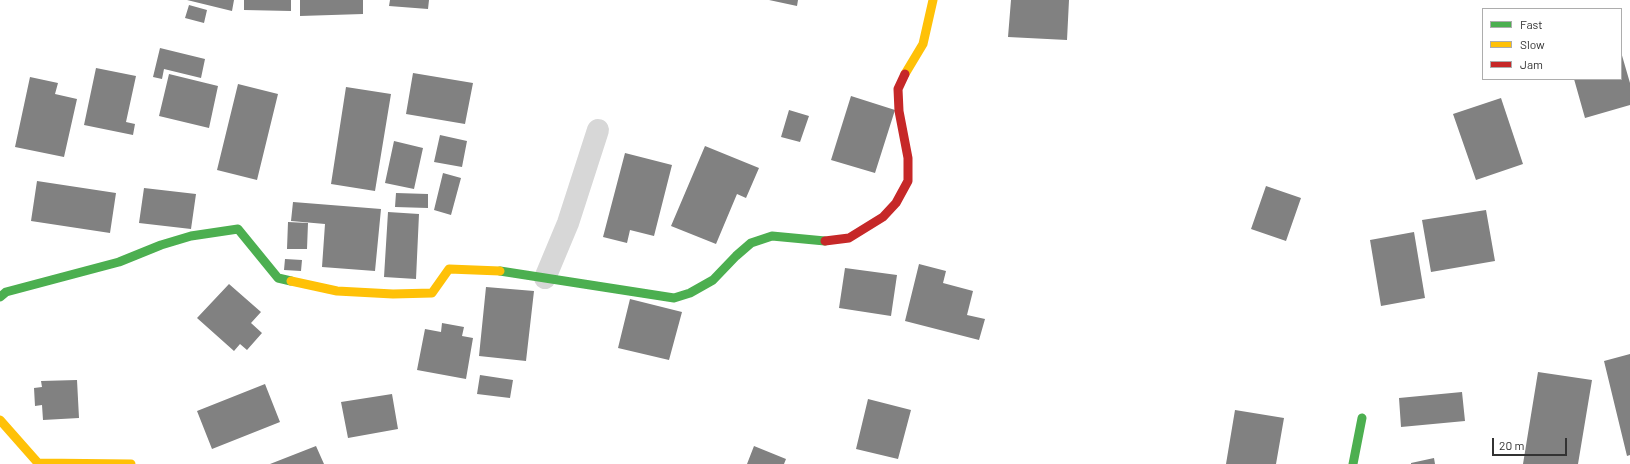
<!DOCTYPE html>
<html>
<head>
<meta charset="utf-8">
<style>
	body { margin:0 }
	#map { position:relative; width:1630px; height:464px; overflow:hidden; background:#fff; font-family:Barlow,sans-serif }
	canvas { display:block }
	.legend { position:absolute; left:1482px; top:8px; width:140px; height:72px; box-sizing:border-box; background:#fff; border:1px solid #adadad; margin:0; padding:5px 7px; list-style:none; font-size:12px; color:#333 }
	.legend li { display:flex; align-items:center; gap:8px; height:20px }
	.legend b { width:20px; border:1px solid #adadad }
	.scale { position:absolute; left:1492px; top:438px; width:75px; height:18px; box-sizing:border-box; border:2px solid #333; border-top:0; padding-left:5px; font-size:12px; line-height:14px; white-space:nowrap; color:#333; -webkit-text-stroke:3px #fff; paint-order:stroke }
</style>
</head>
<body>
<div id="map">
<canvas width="1630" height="464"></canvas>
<ul class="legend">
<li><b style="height:5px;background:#4caf50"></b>Fast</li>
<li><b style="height:5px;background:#ffc107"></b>Slow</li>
<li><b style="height:5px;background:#c62828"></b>Jam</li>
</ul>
<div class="scale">20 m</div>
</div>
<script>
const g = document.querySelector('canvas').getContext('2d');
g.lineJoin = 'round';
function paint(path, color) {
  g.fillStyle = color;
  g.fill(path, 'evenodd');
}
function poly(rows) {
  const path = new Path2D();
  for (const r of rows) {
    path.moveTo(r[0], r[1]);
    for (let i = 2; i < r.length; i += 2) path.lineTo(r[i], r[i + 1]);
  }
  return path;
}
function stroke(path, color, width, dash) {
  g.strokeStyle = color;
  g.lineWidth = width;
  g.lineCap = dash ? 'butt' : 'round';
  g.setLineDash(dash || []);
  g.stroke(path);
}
paint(poly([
	[187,0,234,0,232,11],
	[244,0,291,0,291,11,244,10],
	[300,0,363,0,363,14,300,16],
	[390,0,429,0,428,9,389,6],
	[769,0,798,0,797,6],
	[1011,0,1069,0,1067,40,1008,37],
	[189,5,207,10,204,23,185,18],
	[160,48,205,59,201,78,164,69,162,79,153,77],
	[1621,52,1630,83,1630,105,1585,118,1574,79,1621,79],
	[96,68,136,76,126,122,135,124,133,135,84,125],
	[413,73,473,83,465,124,406,114],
	[169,74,218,86,209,128,159,116],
	[30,77,58,83,55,94,77,99,64,157,15,147],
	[238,84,278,94,257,180,217,170],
	[346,87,391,94,375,191,331,184],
	[851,96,895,110,875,173,831,160],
	[1501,98,1523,164,1476,180,1453,114],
	[789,110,809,116,800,142,781,137],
	[440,135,467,141,462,167,434,162],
	[394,141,423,148,414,189,385,183],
	[705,146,759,168,746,198,737,194,716,244,671,226],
	[625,153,672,165,654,236,630,230,627,243,603,237],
	[443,173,461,178,451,215,434,210],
	[37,181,116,193,110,233,31,221],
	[1266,186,1301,198,1286,241,1251,229],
	[144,188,196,194,191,229,139,223],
	[396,193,428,194,428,208,395,207],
	[293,202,381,209,375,271,322,267,325,224,291,221],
	[1486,210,1495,261,1431,272,1422,220],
	[388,212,419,214,416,279,384,277],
	[288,222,308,223,307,249,287,249],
	[1414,232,1425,298,1381,306,1370,240],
	[285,259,302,260,301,271,284,270],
	[919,264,946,271,943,283,973,291,967,315,985,319,979,340,905,321],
	[845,268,897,275,891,316,839,308],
	[229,284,261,312,251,323,262,333,247,350,240,344,234,351,197,318],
	[486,287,534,291,526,361,479,356],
	[630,299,682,312,669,360,618,348],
	[442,323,464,327,462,336,473,338,466,379,417,370,425,329,441,332],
	[1630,354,1630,455,1627,456,1604,361],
	[1538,372,1592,380,1578,464,1523,464],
	[480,375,513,380,510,398,477,394],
	[77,380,79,418,43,420,42,405,35,406,34,388,42,387,41,381],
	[265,384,280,422,212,449,197,411],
	[1462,392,1465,421,1401,427,1399,398],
	[392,394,398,429,348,438,341,402],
	[868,399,911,410,898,459,856,449],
	[1235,410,1284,418,1276,464,1226,464],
	[316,446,324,464,270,464],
	[754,446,786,459,784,464,747,464],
	[1434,458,1435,464,1411,464,1411,463]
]), '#818181');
stroke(poly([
	[545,278,568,223,598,130]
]), '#d7d7d7', 22);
stroke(poly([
	[500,271,674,298,690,293,713,280,736,256,751,243,772,236,825,241],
	[0,297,6,292,119,262,161,245,191,236,238,229,278,278,291,281],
	[1353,464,1362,418]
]), '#4caf50', 9);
stroke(poly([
	[905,74,923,44,933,0],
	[291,281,337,291,393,294,432,293,449,269,500,271],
	[0,420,38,463,131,464]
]), '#ffc107', 9);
stroke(poly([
	[825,241,849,238,883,217,896,203,908,181,908,158,899,111,898,89,905,74]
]), '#c62828', 9);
</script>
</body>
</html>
